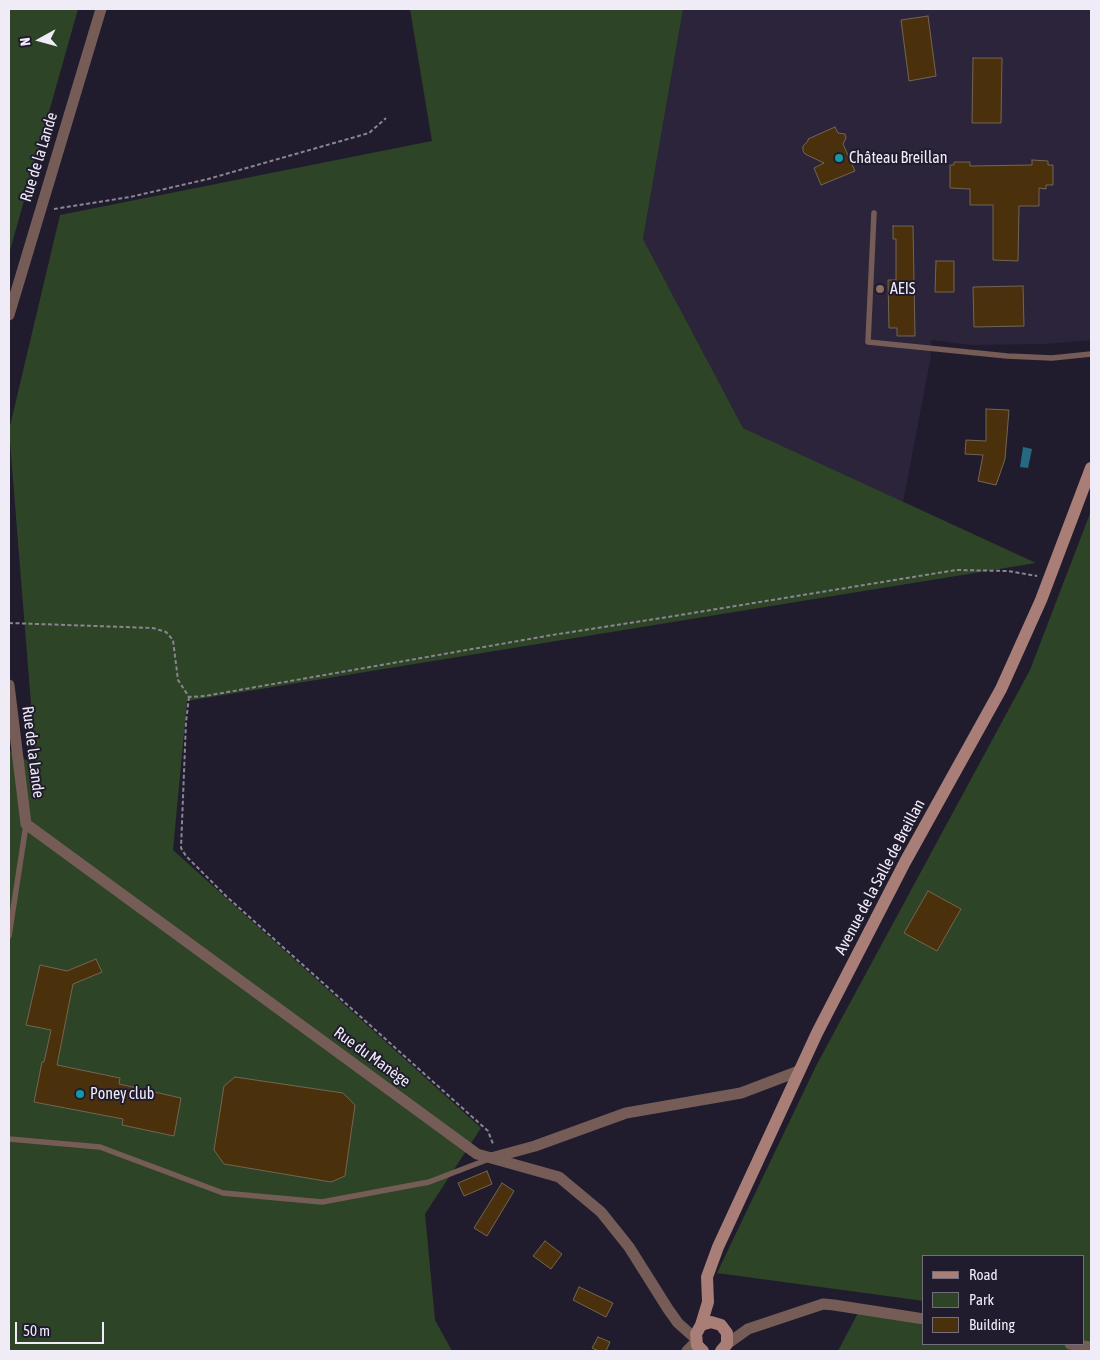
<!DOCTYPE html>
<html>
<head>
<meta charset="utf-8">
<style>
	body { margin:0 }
	#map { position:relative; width:1100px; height:1360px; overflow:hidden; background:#211c2d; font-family:"Asap Condensed",sans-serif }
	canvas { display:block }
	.frame { position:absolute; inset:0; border:10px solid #efecf8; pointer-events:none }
	.legend { position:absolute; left:922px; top:1255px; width:162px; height:90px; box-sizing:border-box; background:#211c2d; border:1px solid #736f7e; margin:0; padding:6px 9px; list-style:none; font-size:15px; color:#efecf8 }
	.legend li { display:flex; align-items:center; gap:10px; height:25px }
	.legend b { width:25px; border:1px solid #736f7e }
	.north { position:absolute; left:15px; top:15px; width:50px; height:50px; -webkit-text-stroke:4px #211c2d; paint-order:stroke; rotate:263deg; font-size:14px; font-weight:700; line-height:20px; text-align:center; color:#efecf8 }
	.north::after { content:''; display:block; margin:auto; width:18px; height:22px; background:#efecf8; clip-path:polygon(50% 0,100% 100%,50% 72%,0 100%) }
	.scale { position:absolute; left:15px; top:1322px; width:89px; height:22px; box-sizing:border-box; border:2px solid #efecf8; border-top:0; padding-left:6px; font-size:15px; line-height:18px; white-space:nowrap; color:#efecf8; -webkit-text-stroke:4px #211c2d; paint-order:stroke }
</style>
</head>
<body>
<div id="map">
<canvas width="1100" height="1360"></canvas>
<div class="frame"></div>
<ul class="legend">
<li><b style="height:6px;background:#a87e77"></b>Road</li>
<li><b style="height:14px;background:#2e4426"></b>Park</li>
<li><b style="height:14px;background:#4a310b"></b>Building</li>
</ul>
<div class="north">N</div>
<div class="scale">50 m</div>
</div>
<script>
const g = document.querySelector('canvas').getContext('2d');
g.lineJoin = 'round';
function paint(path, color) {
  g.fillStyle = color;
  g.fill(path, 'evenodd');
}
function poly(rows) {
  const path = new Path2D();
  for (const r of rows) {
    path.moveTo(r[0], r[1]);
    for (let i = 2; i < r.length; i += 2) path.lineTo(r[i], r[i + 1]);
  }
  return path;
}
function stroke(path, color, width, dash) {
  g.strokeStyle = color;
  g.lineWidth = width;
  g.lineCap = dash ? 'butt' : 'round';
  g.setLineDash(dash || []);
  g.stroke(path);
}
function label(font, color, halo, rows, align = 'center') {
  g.font = font + ' "Asap Condensed",sans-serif';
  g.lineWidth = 4;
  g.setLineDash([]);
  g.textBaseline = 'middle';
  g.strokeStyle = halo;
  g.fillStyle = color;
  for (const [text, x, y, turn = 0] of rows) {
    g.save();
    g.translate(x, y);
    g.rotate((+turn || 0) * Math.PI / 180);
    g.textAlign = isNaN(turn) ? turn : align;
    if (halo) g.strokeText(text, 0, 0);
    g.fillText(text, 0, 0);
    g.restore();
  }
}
paint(poly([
	[683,9,1091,9,1091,340,1044,344,972,345,931,340,931,356,903,502,743,428,643,239]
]), '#2b243b');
paint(poly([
	[9,9,78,9,9,254],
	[410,9,683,9,643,239,743,428,1036,563,187,701,173,850,481,1128,425,1214,435,1320,452,1351,9,1351,9,750,36,766,9,430,60,215,432,141],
	[1091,511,1091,1349,1081,1351,838,1351,859,1311,924,1322,924,1344,1084,1344,1084,1256,924,1256,924,1301,717,1273,817,1064,1030,670]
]), '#2e4426');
paint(poly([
	[1023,447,1032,449,1028,468,1020,467]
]), '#236b82');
const building = poly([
	[928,16,936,76,909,81,901,20,928,16],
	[973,58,1002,58,1001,123,972,123,973,58],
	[835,127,838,133,845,134,846,138,843,144,855,171,821,185,814,168,824,163,805,154,803,151,803,146,808,141,808,139,835,127],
	[1032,160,1048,161,1048,165,1053,165,1053,185,1046,185,1046,189,1039,188,1039,206,1019,206,1018,261,993,260,993,205,970,205,970,189,950,188,950,165,954,165,954,162,970,162,970,166,1032,165,1032,160],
	[893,226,913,226,915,336,897,336,897,328,889,328,888,280,896,280,896,239,893,239,893,226],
	[936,261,954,261,954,292,935,292,936,261],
	[1023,286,1024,326,974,327,973,287,1023,286],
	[986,409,1009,410,1005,459,996,485,978,481,983,455,965,454,966,440,986,441,986,409],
	[928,891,961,909,937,951,904,933,928,891],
	[96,959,102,972,73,984,57,1065,120,1078,119,1084,181,1098,174,1136,122,1125,123,1119,34,1102,42,1062,44,1062,51,1030,26,1025,40,965,67,971,96,959],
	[235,1077,343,1093,355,1105,345,1176,331,1182,224,1164,214,1150,224,1086,235,1077],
	[487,1171,492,1184,464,1196,458,1183,487,1171],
	[502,1183,514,1191,487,1236,474,1228,502,1183],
	[545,1241,562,1254,551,1269,533,1256,545,1241],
	[579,1287,613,1303,606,1317,573,1300,579,1287],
	[598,1337,610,1342,606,1351,599,1351,592,1348,598,1337]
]);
paint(building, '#4a310b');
stroke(building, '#736553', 1);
stroke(poly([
	[54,209,130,197,208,179,369,133,386,118],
	[9,623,153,628,166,632,173,640,178,680,189,697,205,696,552,635,668,617,956,570,1008,571,1037,576],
	[189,697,186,722,181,848,186,856,226,896,488,1131,493,1144]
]), '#898593', 2, [4, 2.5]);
stroke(poly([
	[874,213,868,342,1007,356,1052,358,1091,354],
	[9,936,26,825],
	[9,1139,100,1147,223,1193,322,1202,429,1182,489,1159]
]), '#765c57', 5.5);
stroke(poly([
	[9,315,101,9],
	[9,685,26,824,477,1154,559,1177,601,1212,629,1247,668,1309,678,1323,696,1339],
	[491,1158,535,1146,626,1113,741,1093,799,1071],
	[727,1344,748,1329,823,1304,834,1305,924,1319],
	[1070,1344,1091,1347],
	[687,1351,696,1342]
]), '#765c57', 11);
stroke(poly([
	[701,1325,708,1302,707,1277,718,1247,817,1033,905,862,1001,689,1041,600,1091,468],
	[703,1351,697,1345,696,1334,701,1325,711,1322,721,1325,727,1333,727,1344,721,1351]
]), '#a87e77', 12);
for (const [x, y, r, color] of [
	[839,158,5,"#0f9aa8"],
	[880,289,5,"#8d6e63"],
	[80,1094,5,"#0f9aa8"]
]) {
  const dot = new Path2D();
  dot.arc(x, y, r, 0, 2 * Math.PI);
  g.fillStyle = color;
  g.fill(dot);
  stroke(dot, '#211c2d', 2);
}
label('16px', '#efecf8', '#211c2d', [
	["Rue de la Lande",39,157,-73],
	["Rue de la Lande",33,752,83],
	["Avenue de la Salle de Breillan",880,877,-62],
	["Rue du Manège",372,1057,36]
]);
label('16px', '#efecf8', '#211c2d', [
	["Château Breillan",849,158],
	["AEIS",890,289],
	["Poney club",90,1094]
], 'left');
</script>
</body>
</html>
